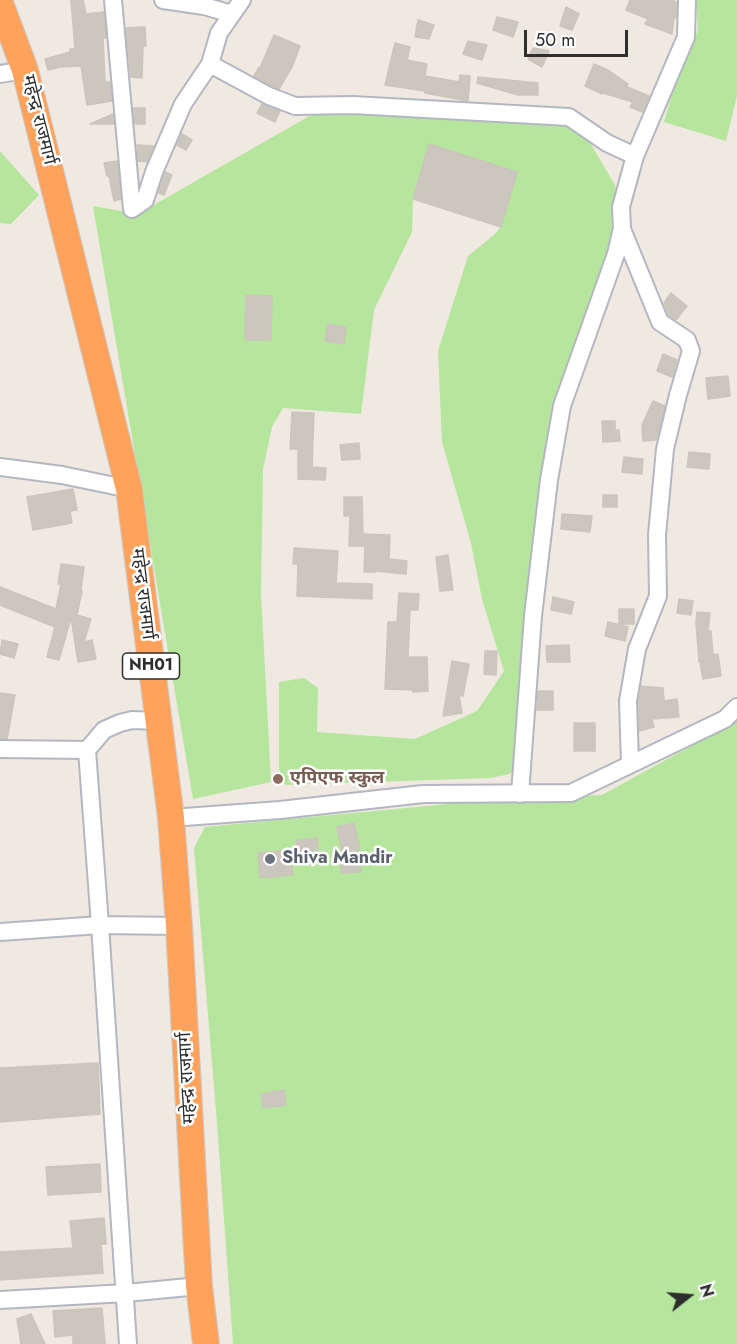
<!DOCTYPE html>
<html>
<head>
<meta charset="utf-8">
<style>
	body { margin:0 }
	#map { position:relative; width:737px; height:1344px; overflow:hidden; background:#efe9e1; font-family:Jost,sans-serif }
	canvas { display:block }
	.north { position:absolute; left:659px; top:1266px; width:60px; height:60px; -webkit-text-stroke:4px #fff; paint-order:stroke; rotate:73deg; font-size:16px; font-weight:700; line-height:24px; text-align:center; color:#2e2e2e }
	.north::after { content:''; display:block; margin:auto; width:21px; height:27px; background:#2e2e2e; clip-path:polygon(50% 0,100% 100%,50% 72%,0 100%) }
	.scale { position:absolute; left:524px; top:30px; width:104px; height:27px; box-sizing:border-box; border:3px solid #2e2e2e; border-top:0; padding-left:8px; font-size:18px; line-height:21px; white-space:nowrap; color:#2e2e2e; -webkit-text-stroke:4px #fff; paint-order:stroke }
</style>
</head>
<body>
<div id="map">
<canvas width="737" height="1344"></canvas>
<div class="north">N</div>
<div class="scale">50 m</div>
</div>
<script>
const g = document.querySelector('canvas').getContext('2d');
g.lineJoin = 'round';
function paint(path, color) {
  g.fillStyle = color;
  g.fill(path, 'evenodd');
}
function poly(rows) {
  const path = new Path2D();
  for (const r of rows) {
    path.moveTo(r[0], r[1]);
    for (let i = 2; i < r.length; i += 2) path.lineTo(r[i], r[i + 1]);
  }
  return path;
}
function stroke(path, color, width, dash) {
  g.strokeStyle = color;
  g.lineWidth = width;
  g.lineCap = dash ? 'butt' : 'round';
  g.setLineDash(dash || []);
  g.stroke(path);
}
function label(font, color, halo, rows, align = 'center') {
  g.font = font + ' Jost,"Noto Sans Devanagari",sans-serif';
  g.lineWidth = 5;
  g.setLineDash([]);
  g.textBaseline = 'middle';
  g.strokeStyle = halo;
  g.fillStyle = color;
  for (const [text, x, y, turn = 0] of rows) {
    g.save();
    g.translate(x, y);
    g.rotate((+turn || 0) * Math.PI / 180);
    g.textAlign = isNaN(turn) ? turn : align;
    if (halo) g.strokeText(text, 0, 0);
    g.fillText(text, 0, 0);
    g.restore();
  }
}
paint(poly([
	[696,0,737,0,737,96,726,141,664,122,672,94,698,30],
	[313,114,417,115,564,122,577,127,592,146,615,185,617,197,616,228,565,377,517,766,510,774,490,778,285,785,279,769,279,682,304,678,318,688,317,732,415,739,477,711,504,671,482,599,471,543,442,442,438,351,468,256,494,235,501,227,517,172,429,145,413,199,412,232,374,310,361,414,283,408,272,427,263,469,261,594,271,782,193,799,93,206,138,214],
	[0,151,39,195,11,224,0,223],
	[737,718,737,1344,233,1344,217,1123,194,848,205,827,491,800,602,795,724,728]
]), '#b6e59e');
const building = poly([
	[71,0,83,0,86,14,104,12,106,38,103,38,105,82,110,82,112,101,87,105,81,66,60,67,48,70,45,59,70,52,70,49,75,49,71,0],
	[630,0,671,0,676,2,676,18,674,17,672,34,645,24,648,19,626,10,630,0],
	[566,7,579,14,572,30,560,26,566,7],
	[497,17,518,22,513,37,493,30,497,17],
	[418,20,434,25,429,39,415,37,418,20],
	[145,27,146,46,143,46,142,78,131,77,126,28,145,27],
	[274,35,300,46,292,67,279,89,254,76,259,67,260,68,274,35],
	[468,41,487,45,482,60,463,54,468,41],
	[395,43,410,47,407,60,427,64,425,76,459,82,460,75,470,76,468,101,425,93,425,91,385,85,395,43],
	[533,48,549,51,542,67,528,59,533,48],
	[594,64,608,70,628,84,627,87,649,96,642,112,630,107,633,102,603,93,602,94,585,86,594,64],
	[478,77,538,83,538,95,518,95,477,83,478,77],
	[262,104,280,111,275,122,257,113,262,104],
	[133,108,145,108,145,124,135,124,133,108],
	[113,114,114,124,90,124,113,114],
	[182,134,192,140,186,150,177,145,182,134],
	[429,144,517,172,501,227,413,199,429,144],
	[137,145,154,146,147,162,138,161,137,145],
	[117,161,121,199,114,201,109,176,107,176,104,163,117,161],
	[165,172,172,175,164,195,158,193,165,172],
	[671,293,687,306,676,320,669,315,664,303,671,293],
	[246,295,272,296,271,340,245,340,246,295],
	[328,324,346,327,344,344,325,341,328,324],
	[663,354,677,360,672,377,657,371,663,354],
	[728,376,730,396,708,399,706,378,728,376],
	[653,401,665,406,656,440,643,441,642,425,653,401],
	[292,412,314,413,312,467,326,468,325,480,298,479,298,449,290,449,292,412],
	[602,421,615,421,615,430,619,430,620,441,603,442,602,421],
	[359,443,360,459,342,460,340,445,359,443],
	[689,452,710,454,709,469,687,467,689,452],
	[624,457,643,459,642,474,622,472,624,457],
	[73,489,77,510,70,511,72,523,33,530,27,497,73,489],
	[603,495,617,495,617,507,603,507,603,495],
	[344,497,362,497,363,534,390,535,389,559,407,561,406,574,375,571,375,572,364,572,365,546,349,546,350,516,344,516,344,497],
	[562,514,592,516,590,532,561,529,562,514],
	[294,548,338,551,336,583,372,584,372,599,297,596,298,564,293,564,294,548],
	[448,555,453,590,440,591,436,557,448,555],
	[61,564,84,567,81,590,82,591,77,615,91,619,84,642,92,640,96,659,78,662,71,618,59,660,47,657,55,627,0,605,0,587,56,609,61,584,58,584,61,564],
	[399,593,419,594,418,610,410,610,408,657,427,657,428,691,413,692,413,690,385,689,388,622,397,622,399,593],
	[553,597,574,602,571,614,551,610,553,597],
	[679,599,693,601,691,615,677,613,679,599],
	[619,609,634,609,634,624,619,624,619,609],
	[697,612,710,613,708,631,711,631,713,655,718,654,721,676,703,679,700,662,699,662,696,622,697,612],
	[608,622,628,627,625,641,605,636,608,622],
	[2,640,18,644,14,658,0,654,2,640],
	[569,645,570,662,547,662,546,646,569,645],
	[485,651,497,651,496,675,484,674,485,651],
	[452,661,469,664,463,696,459,695,462,713,443,716,452,661],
	[641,686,663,688,664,701,677,699,679,717,652,719,654,727,639,731,639,702,641,686],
	[538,691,553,691,553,710,537,710,538,691],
	[0,693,15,695,7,739,0,739,0,693],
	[574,723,595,723,595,751,574,751,574,723],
	[354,823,359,845,361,872,341,873,340,856,343,856,337,827,354,823],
	[317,838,318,855,298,857,296,840,317,838],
	[290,850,293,875,260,878,258,853,290,850],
	[98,1063,100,1114,0,1122,0,1068,98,1063],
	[284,1090,286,1105,263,1108,261,1094,284,1090],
	[100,1164,101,1192,48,1195,46,1167,100,1164],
	[104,1218,106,1244,101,1244,103,1273,0,1280,0,1252,73,1248,70,1221,104,1218],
	[102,1308,105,1344,73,1344,73,1335,55,1337,53,1311,102,1308],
	[31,1314,45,1344,21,1344,17,1319,31,1314]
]);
paint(building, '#cbc7bf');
stroke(building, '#cbc5ba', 1.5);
const minor = poly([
	[113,0,132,209,145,200,154,172,183,104,210,64,219,33,242,0],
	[163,0,204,6,232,14],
	[210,64,269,96,295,106,353,105,569,117,607,143,635,156],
	[0,74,25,70],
	[622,229,660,322,687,340,691,351,678,395,665,449,657,535,658,596,637,649,628,701,630,764],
	[0,467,62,475,129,489],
	[0,749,87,750],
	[520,794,533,616,549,480,562,406,616,254,622,228,621,207,635,156,686,37,687,0],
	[171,818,280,810,423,794,571,793,725,719,737,707],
	[0,932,100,925,179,926],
	[0,1300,126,1293,199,1286],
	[128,1344,100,925,87,750,104,730,120,723,132,720,159,721]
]);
const highway = poly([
	[0,3,25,70,129,489,171,818,179,926,199,1286,206,1344]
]);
stroke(minor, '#b4b7c1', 20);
stroke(highway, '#c9c9c9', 28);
stroke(minor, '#fff', 16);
stroke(highway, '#ffa35c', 26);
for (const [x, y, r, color] of [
	[278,779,6,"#8d6e63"],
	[270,859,6,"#6b7280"]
]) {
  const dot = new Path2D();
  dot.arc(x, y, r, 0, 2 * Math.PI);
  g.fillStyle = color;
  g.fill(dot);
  stroke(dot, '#fff', 2);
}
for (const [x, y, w] of [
	[151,666,57]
]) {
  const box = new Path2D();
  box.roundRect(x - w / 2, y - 13, w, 26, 4.5);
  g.fillStyle = '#fff';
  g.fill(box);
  stroke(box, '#2e2e2e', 1.5);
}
label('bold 16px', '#2e2e2e', null, [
	["NH01",151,666]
]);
label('18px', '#2e2e2e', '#fff', [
	["महेन्द्र राजमार्ग",38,120,76],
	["महेन्द्र राजमार्ग",142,594,83],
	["महेन्द्र राजमार्ग",188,1078,-93]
]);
label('bold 18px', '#785e54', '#fff', [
	["एपिएफ स्कुल",290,779]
], 'left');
label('bold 18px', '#5b616d', '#fff', [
	["Shiva Mandir",282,859]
], 'left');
</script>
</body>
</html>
